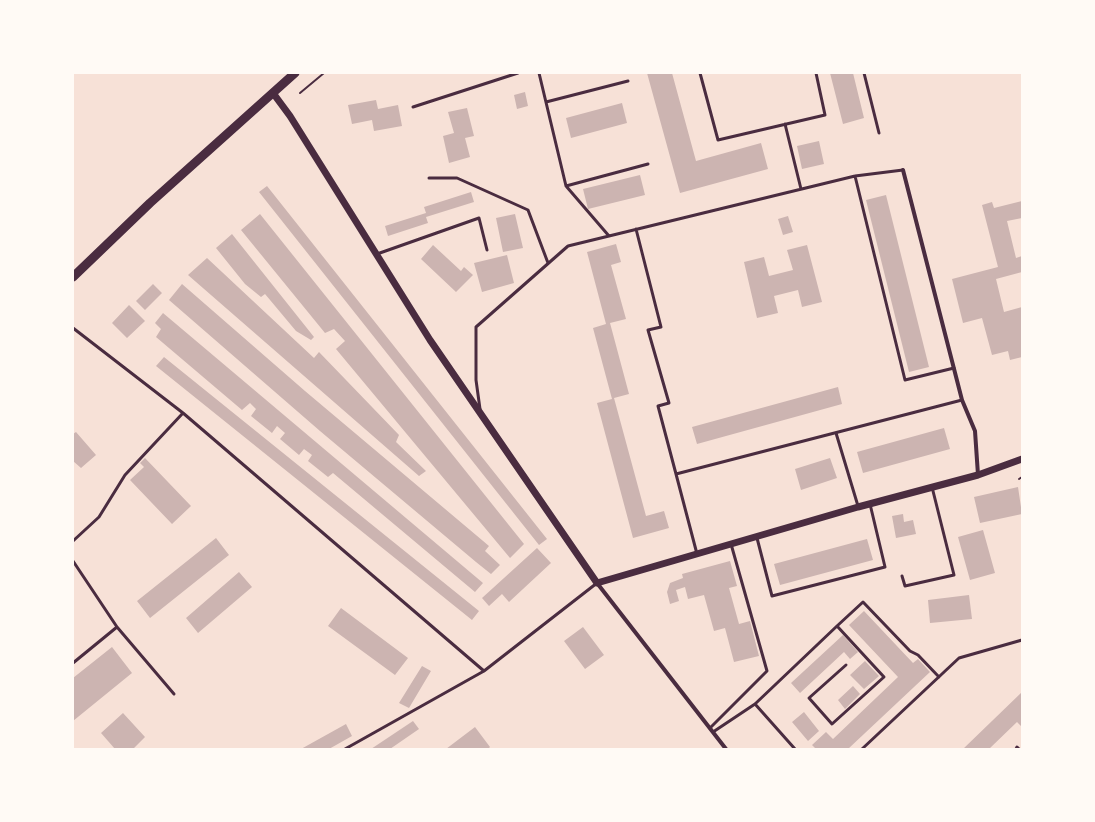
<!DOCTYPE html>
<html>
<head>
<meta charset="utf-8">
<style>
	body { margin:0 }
	#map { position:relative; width:1095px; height:822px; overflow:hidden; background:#f7e1d7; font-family:"Open Sans",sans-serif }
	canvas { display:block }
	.frame { position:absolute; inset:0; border:74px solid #fffaf5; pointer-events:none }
</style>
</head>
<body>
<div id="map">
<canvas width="1095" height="822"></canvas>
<div class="frame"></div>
</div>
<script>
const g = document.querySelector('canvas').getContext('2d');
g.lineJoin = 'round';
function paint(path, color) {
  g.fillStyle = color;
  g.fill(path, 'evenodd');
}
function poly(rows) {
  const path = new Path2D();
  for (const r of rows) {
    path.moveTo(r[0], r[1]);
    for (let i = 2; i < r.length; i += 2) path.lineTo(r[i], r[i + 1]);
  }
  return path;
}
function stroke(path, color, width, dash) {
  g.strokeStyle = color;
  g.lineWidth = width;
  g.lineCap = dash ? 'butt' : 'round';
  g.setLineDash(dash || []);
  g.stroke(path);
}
paint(poly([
	[647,73,672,73,696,161,761,143,768,169,680,193],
	[830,73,853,73,864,118,843,124],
	[525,92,528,106,517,109,514,95],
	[376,100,378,109,398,105,402,126,374,131,372,120,352,124,348,105],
	[622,103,627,123,571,138,566,118],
	[467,108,474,136,465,138,470,157,449,163,443,136,454,133,448,112],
	[819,141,824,164,802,169,797,146],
	[640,175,645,195,588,209,583,189],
	[267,186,547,539,539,545,259,192],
	[471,192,474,202,426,217,428,223,388,236,385,226,426,213,424,207],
	[886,195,929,367,909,372,866,200],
	[1022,201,1022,218,1007,221,1016,258,1022,256,1022,272,996,279,1004,312,1022,307,1022,357,1010,360,1008,351,992,355,982,318,963,323,952,279,998,267,982,205,992,202,994,208],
	[260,214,524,544,510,558,336,349,345,341,334,329,325,333,241,230],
	[515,214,523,248,503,252,496,218],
	[788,216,793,232,783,235,778,219],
	[232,234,314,337,311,340,296,331,265,294,261,297,245,284,216,248],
	[616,244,621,262,611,265,626,319,610,323,629,394,614,398,646,516,664,511,669,528,633,538,597,403,612,399,593,328,606,324,587,252],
	[433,245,461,271,464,267,473,275,456,292,421,259],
	[807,245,822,302,802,307,798,290,774,296,778,313,757,318,744,262,764,257,769,276,793,270,787,250],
	[507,255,514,283,482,292,474,263],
	[207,258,314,358,319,352,399,435,396,442,426,471,419,476,188,275],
	[153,284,162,293,145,310,136,301],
	[182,284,305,391,489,546,485,551,500,565,491,574,476,562,320,431,169,300],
	[129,305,145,321,127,338,112,323],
	[163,313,483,583,475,592,333,473,328,477,308,461,312,455,304,449,299,455,280,439,285,433,277,426,272,433,251,416,256,409,250,403,242,410,156,337,161,329,155,323],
	[164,357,479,611,472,620,156,366],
	[838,387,842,404,697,444,692,427],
	[944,428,950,449,863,473,857,452],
	[76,432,96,455,81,468,73,461,73,434],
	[145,458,191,506,172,524,130,480,144,467,140,463],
	[830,458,837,478,801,490,795,469],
	[1018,487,1022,514,980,523,974,497],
	[903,514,904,522,913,520,916,534,896,538,892,516],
	[983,530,995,573,970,580,958,537],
	[216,538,229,555,150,618,137,601],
	[867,539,873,560,780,585,774,564],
	[537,548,551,563,509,602,502,594,489,606,482,598],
	[730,561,737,586,729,588,739,624,750,621,759,656,734,662,725,628,714,631,704,595,688,599,685,587,676,590,679,601,670,604,667,592,670,583,683,578,682,574],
	[239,572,252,587,198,633,186,618],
	[969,595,972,619,930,623,928,600],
	[341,608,408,658,395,675,328,626],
	[864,611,913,663,918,659,930,672,848,749,816,749,812,745,826,732,833,739,898,677,849,625],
	[583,627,604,655,585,669,564,641],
	[843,635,858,652,850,659,844,652,800,693,791,683],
	[112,647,132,673,73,721,73,678],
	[865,661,879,676,864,689,850,675],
	[422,666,431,671,409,708,399,703],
	[853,686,860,694,845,709,838,700],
	[1022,692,1022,727,1017,722,989,749,963,749],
	[804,712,819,731,808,741,792,722],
	[123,713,145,737,133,749,115,749,101,733],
	[413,721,419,729,390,749,371,749],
	[346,724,352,736,329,749,301,749],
	[475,727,490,747,488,749,446,749]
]), '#ccb4b1');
stroke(poly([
	[300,93,324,73],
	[1019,479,1022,477]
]), '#4a2c40', 2);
stroke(poly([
	[539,73,566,186,609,236],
	[700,73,718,140,825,115,816,73],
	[864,73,879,133],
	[546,102,628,81],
	[413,107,518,73],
	[785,124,801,189],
	[855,176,905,380,954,368],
	[429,178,457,178,528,210,548,263],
	[566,186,648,164],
	[636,229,661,327,648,330,669,403,658,406,676,474,962,400],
	[377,254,479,218,487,250],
	[73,328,183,413,484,671],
	[480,409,476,380,476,327,568,246,855,176,903,170],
	[836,433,858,506],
	[676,474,697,554],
	[757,538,772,596,885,567,870,504],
	[73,541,99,517,125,475,183,413],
	[73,561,117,627,73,663],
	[902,576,905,586,954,575,932,487],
	[837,626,863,602,910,651,918,655,939,677],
	[117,627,174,694],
	[755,704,795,749],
	[710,728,767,671,731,544],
	[713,732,755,704,837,626,884,677,832,724,809,698,846,665],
	[345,749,484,671,597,583],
	[862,749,959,658,1022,640],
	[1016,749,1017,747,1019,749]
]), '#4a2c40', 3);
stroke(poly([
	[903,170,962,400,975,431,978,475],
	[597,583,726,749]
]), '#4a2c40', 4);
stroke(poly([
	[273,93,290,116,430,340,597,583,858,507,978,475,1022,459]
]), '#4a2c40', 7);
stroke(poly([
	[73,277,150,203,295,73]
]), '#4a2c40', 9);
</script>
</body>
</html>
